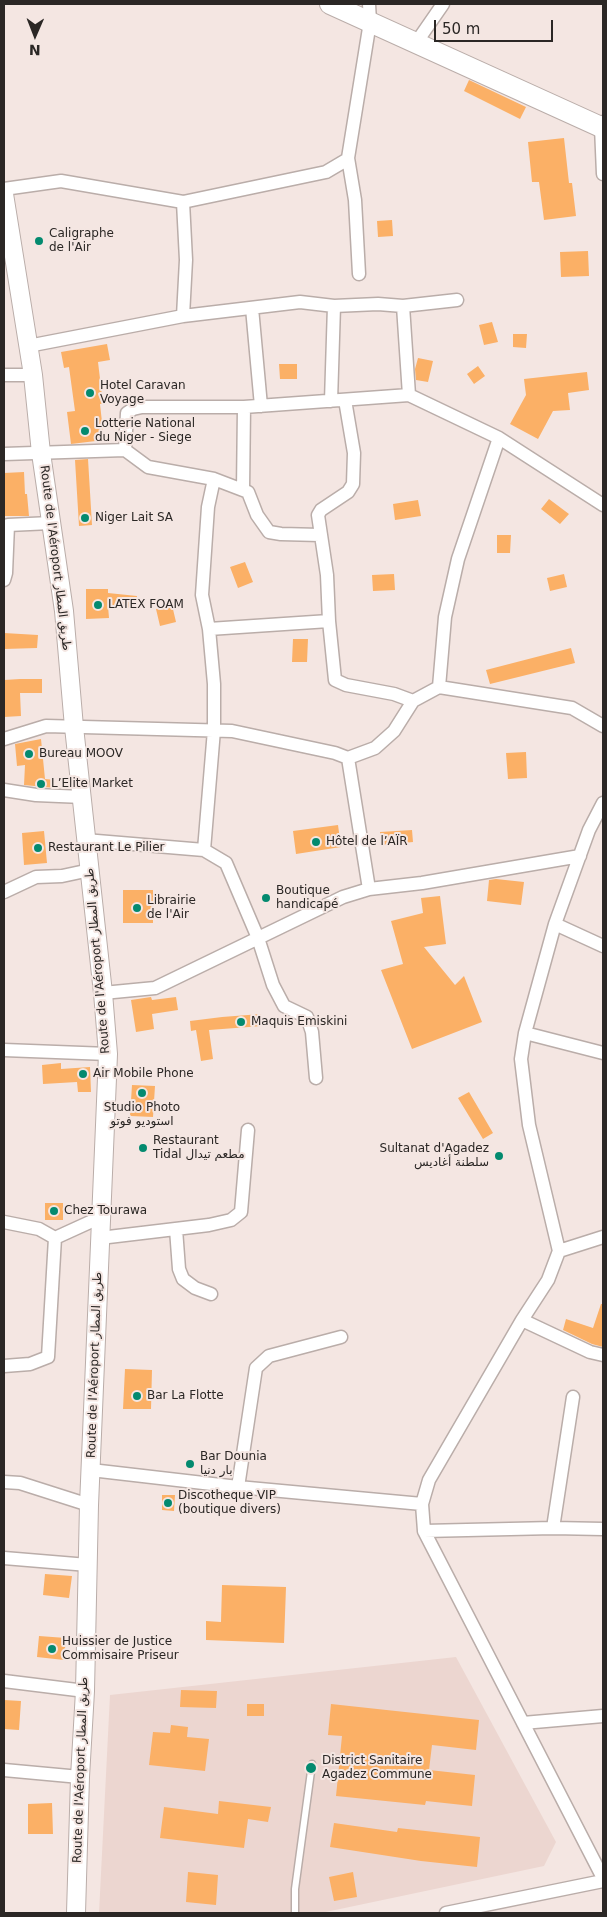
<!DOCTYPE html>
<html>
<head>
<meta charset="utf-8">
<style>
	body { margin:0 }
	#map { position:relative; width:607px; height:1917px; overflow:hidden; background:#f4e6e2; font-family:"DejaVu Sans",sans-serif }
	canvas { display:block }
	.frame { position:absolute; inset:0; border:5px solid #2b2725; pointer-events:none }
	.north { position:absolute; left:10px; top:10px; width:50px; height:50px; -webkit-text-stroke:4px #f4e6e2; paint-order:stroke; rotate:181deg; font-size:14px; font-weight:700; line-height:20px; text-align:center; color:#2b2725 }
	.north::after { content:''; display:block; margin:auto; width:18px; height:22px; background:#2b2725; clip-path:polygon(50% 0,100% 100%,50% 72%,0 100%) }
	.scale { position:absolute; left:434px; top:20px; width:119px; height:22px; box-sizing:border-box; border:2px solid #2b2725; border-top:0; padding-left:6px; font-size:15px; line-height:18px; white-space:nowrap; color:#2b2725; -webkit-text-stroke:4px #f4e6e2; paint-order:stroke }
</style>
</head>
<body>
<div id="map">
<canvas width="607" height="1917"></canvas>
<div class="frame"></div>
<div class="north">N</div>
<div class="scale">50 m</div>
</div>
<script>
const g = document.querySelector('canvas').getContext('2d');
g.lineJoin = 'round';
function paint(path, color) {
  g.fillStyle = color;
  g.fill(path, 'evenodd');
}
function poly(rows) {
  const path = new Path2D();
  for (const r of rows) {
    path.moveTo(r[0], r[1]);
    for (let i = 2; i < r.length; i += 2) path.lineTo(r[i], r[i + 1]);
  }
  return path;
}
function stroke(path, color, width, dash) {
  g.strokeStyle = color;
  g.lineWidth = width;
  g.lineCap = dash ? 'butt' : 'round';
  g.setLineDash(dash || []);
  g.stroke(path);
}
function label(font, color, halo, rows, align = 'center') {
  g.font = font + ' "DejaVu Sans",Vazirmatn,sans-serif';
  g.lineWidth = 4;
  g.setLineDash([]);
  g.textBaseline = 'middle';
  g.strokeStyle = halo;
  g.fillStyle = color;
  for (const [text, x, y, turn = 0] of rows) {
    g.save();
    g.translate(x, y);
    g.rotate((+turn || 0) * Math.PI / 180);
    g.textAlign = isNaN(turn) ? turn : align;
    if (halo) g.strokeText(text, 0, 0);
    g.fillText(text, 0, 0);
    g.restore();
  }
}
paint(poly([
	[456,1657,556,1842,544,1866,321,1913,99,1913,110,1695]
]), '#ecd6d0');
paint(poly([
	[469,80,526,107,520,119,464,91],
	[564,138,569,183,572,183,576,216,544,220,539,182,532,182,528,142],
	[392,220,393,236,378,237,377,221],
	[588,251,589,276,561,277,560,252],
	[492,322,498,342,484,345,479,325],
	[513,334,527,334,526,348,513,347],
	[107,344,110,360,98,362,103,404,100,404,104,440,71,444,67,412,75,411,69,367,64,368,61,352],
	[418,358,433,361,428,382,416,380,415,369],
	[279,364,297,364,297,379,280,379],
	[478,366,485,376,474,384,467,374],
	[587,372,589,390,568,393,570,410,553,411,538,439,510,424,526,395,524,379],
	[88,459,92,525,79,526,75,460],
	[24,472,25,494,27,494,29,516,4,516,4,473],
	[549,499,569,514,560,524,541,509],
	[418,500,421,516,395,520,393,504],
	[497,535,511,535,510,553,497,553],
	[245,562,253,582,238,588,230,567],
	[394,574,395,590,373,591,372,575],
	[564,574,567,587,550,591,547,578],
	[86,589,108,589,108,593,137,596,136,608,108,606,109,618,86,619],
	[172,605,176,622,160,626,156,609],
	[4,633,38,635,37,648,4,649],
	[293,639,308,639,307,662,292,662],
	[571,648,575,663,490,684,486,670],
	[20,679,42,679,42,693,20,693,21,716,4,717,4,680],
	[41,739,45,779,55,780,55,788,24,785,25,765,17,766,15,744],
	[526,752,527,778,508,779,506,753],
	[338,825,341,847,296,854,293,831],
	[412,830,413,842,381,845,380,832],
	[44,831,47,863,24,865,22,833],
	[496,879,524,882,521,905,487,901,489,880],
	[123,890,153,890,153,923,123,923],
	[440,896,446,944,424,947,455,985,464,976,482,1022,412,1049,381,970,403,964,391,921,423,913,421,898],
	[151,997,152,1000,176,997,178,1010,152,1014,154,1029,136,1032,131,1000],
	[261,1014,262,1026,209,1030,213,1059,201,1061,196,1030,191,1031,190,1021,222,1017],
	[61,1063,61,1069,90,1067,91,1092,78,1092,77,1082,43,1084,42,1065],
	[132,1085,155,1086,153,1117,130,1116],
	[469,1092,493,1133,483,1139,458,1098],
	[45,1203,63,1203,63,1220,45,1220],
	[601,1304,603,1304,603,1347,592,1344,563,1330,566,1319,593,1328],
	[125,1369,152,1370,151,1409,123,1409],
	[162,1495,175,1495,174,1511,162,1510],
	[45,1574,72,1576,69,1598,43,1595],
	[222,1585,286,1587,284,1643,206,1640,206,1621,221,1622],
	[39,1636,66,1638,64,1660,37,1657],
	[181,1690,217,1691,216,1708,180,1707],
	[4,1700,21,1701,19,1730,4,1729],
	[247,1704,264,1704,264,1716,247,1716],
	[331,1704,479,1720,476,1750,432,1745,429,1770,475,1775,472,1806,426,1801,425,1805,336,1796,342,1736,328,1735],
	[171,1725,188,1727,187,1737,209,1739,205,1771,149,1765,153,1732,170,1733],
	[219,1801,271,1807,268,1822,248,1819,244,1848,160,1838,164,1807,218,1814],
	[52,1803,53,1834,28,1834,28,1804],
	[334,1823,397,1832,398,1828,480,1837,477,1867,421,1861,330,1847],
	[188,1872,218,1875,216,1905,186,1902],
	[353,1872,357,1897,334,1901,329,1877]
]), '#fbb066');
const lane = poly([
	[295,1913,295,1889,312,1764]
]);
const street = poly([
	[416,43,443,4],
	[603,122,601,127,603,174],
	[4,189,61,181,183,202,326,172,348,159],
	[183,202,186,260,183,316],
	[359,274,355,200,348,158,370,22,369,4],
	[403,306,457,300],
	[252,308,261,406],
	[28,346,183,316,300,302,334,306],
	[4,375,33,375],
	[345,400,354,453,353,484,348,492,321,510,318,515,327,575,329,621,335,680,346,685,394,694,413,701],
	[331,401,334,306,378,304,403,306,409,395,499,438,603,505],
	[125,450,148,467,214,479,248,492,257,515,269,532,281,534,320,535],
	[4,454,125,450,127,413,133,409,142,407,244,407,409,395],
	[243,490,244,407],
	[4,580,6,573,8,525,51,523],
	[209,629,202,595,208,507,214,479],
	[439,687,445,617,458,559,499,438],
	[4,739,46,726,232,731,335,753,348,758,375,748,394,731,413,701,439,687,572,708,603,726],
	[348,758,369,889],
	[4,790,36,795,83,797],
	[603,803,589,830,555,924,525,1033,521,1059,529,1125,559,1251,548,1280,522,1320,429,1480,422,1504,424,1531,603,1878],
	[85,840,204,850,226,863,258,938,273,985,284,1006,307,1017,312,1032,316,1078],
	[204,850,214,730,214,684,209,629,329,621],
	[4,892,36,877,62,876,90,870],
	[555,924,603,946],
	[103,993,155,988,343,897,369,889,422,883,580,856],
	[525,1033,603,1053],
	[4,1050,108,1054],
	[4,1222,39,1229,55,1238],
	[176,1229,179,1269,183,1279,195,1288,211,1294],
	[100,1238,209,1225,231,1220,241,1212,248,1130],
	[559,1251,603,1237],
	[522,1320,590,1352,603,1355],
	[4,1366,30,1364,48,1357,55,1238,101,1217],
	[91,1470,238,1487,422,1504],
	[4,1482,20,1483,89,1505],
	[238,1487,256,1368,269,1356,341,1337],
	[553,1528,573,1397],
	[424,1531,553,1528,603,1529],
	[4,1558,88,1565],
	[4,1681,85,1691],
	[523,1723,603,1716],
	[4,1770,80,1777],
	[446,1913,603,1881]
]);
const secondary = poly([
	[4,194,33,375,41,453,64,611,74,727,103,993,108,1054,89,1505,85,1691,80,1777,76,1913]
]);
const primary = poly([
	[330,4,603,128]
]);
stroke(lane, '#baada9', 9);
stroke(street, '#baada9', 15);
stroke(secondary, '#baada9', 20);
stroke(primary, '#baada9', 22);
stroke(lane, '#fff', 6);
stroke(street, '#fff', 12);
stroke(secondary, '#fff', 18);
stroke(primary, '#fff', 20);
for (const [x, y, r, color] of [
	[39,241,5,"#038a6f"],
	[90,393,5,"#038a6f"],
	[85,431,5,"#038a6f"],
	[85,518,5,"#038a6f"],
	[98,605,5,"#038a6f"],
	[29,754,5,"#038a6f"],
	[41,784,5,"#038a6f"],
	[316,842,5,"#038a6f"],
	[38,848,5,"#038a6f"],
	[266,898,5,"#038a6f"],
	[137,908,5,"#038a6f"],
	[241,1022,5,"#038a6f"],
	[83,1074,5,"#038a6f"],
	[142,1093,5,"#038a6f"],
	[143,1148,5,"#038a6f"],
	[499,1156,5,"#038a6f"],
	[54,1211,5,"#038a6f"],
	[137,1396,5,"#038a6f"],
	[190,1464,5,"#038a6f"],
	[168,1503,5,"#038a6f"],
	[52,1649,5,"#038a6f"],
	[311,1768,6,"#038a6f"]
]) {
  const dot = new Path2D();
  dot.arc(x, y, r, 0, 2 * Math.PI);
  g.fillStyle = color;
  g.fill(dot);
  stroke(dot, '#f4e6e2', 2);
}
label('12px', '#2b2725', '#f4e6e2', [
	["Caligraphe",49,234],
	["de l'Air",49,248],
	["Hotel Caravan",100,386],
	["Voyage",100,400],
	["Lotterie National",95,424],
	["du Niger - Siege",95,438],
	["Niger Lait SA",95,518],
	["LATEX FOAM",108,605],
	["Bureau MOOV",39,754],
	["L’Elite Market",51,784],
	["Hôtel de l’AÏR",326,842],
	["Restaurant Le Pilier",48,848],
	["Boutique",276,891],
	["handicapé",276,905],
	["Librairie",147,901],
	["de l'Air",147,915],
	["Maquis Emiskini",251,1022],
	["Air Mobile Phone",93,1074],
	["Studio Photo",142,1108,"center"],
	["استوديو فوتو",142,1122,"center"],
	["Restaurant",153,1141],
	["Tidal مطعم تيدال",153,1155],
	["Sultanat d'Agadez",489,1149,"right"],
	["سلطنة أغاديس",489,1163,"right"],
	["Chez Tourawa",64,1211],
	["Bar La Flotte",147,1396],
	["Bar Dounia",200,1457],
	["بار دنيا",200,1471],
	["Discotheque VIP",178,1496],
	["(boutique divers)",178,1510],
	["Huissier de Justice",62,1642],
	["Commisaire Priseur",62,1656],
	["District Sanitaire",322,1761],
	["Agadez Commune",322,1775]
], 'left');
label('12px', '#2b2725', '#f4e6e2', [
	["Route de l'Aéroport طريق المطار",55,558,83],
	["Route de l'Aéroport طريق المطار",98,961,-95],
	["Route de l'Aéroport طريق المطار",95,1365,-88],
	["Route de l'Aéroport طريق المطار",81,1770,-88]
]);
</script>
</body>
</html>
